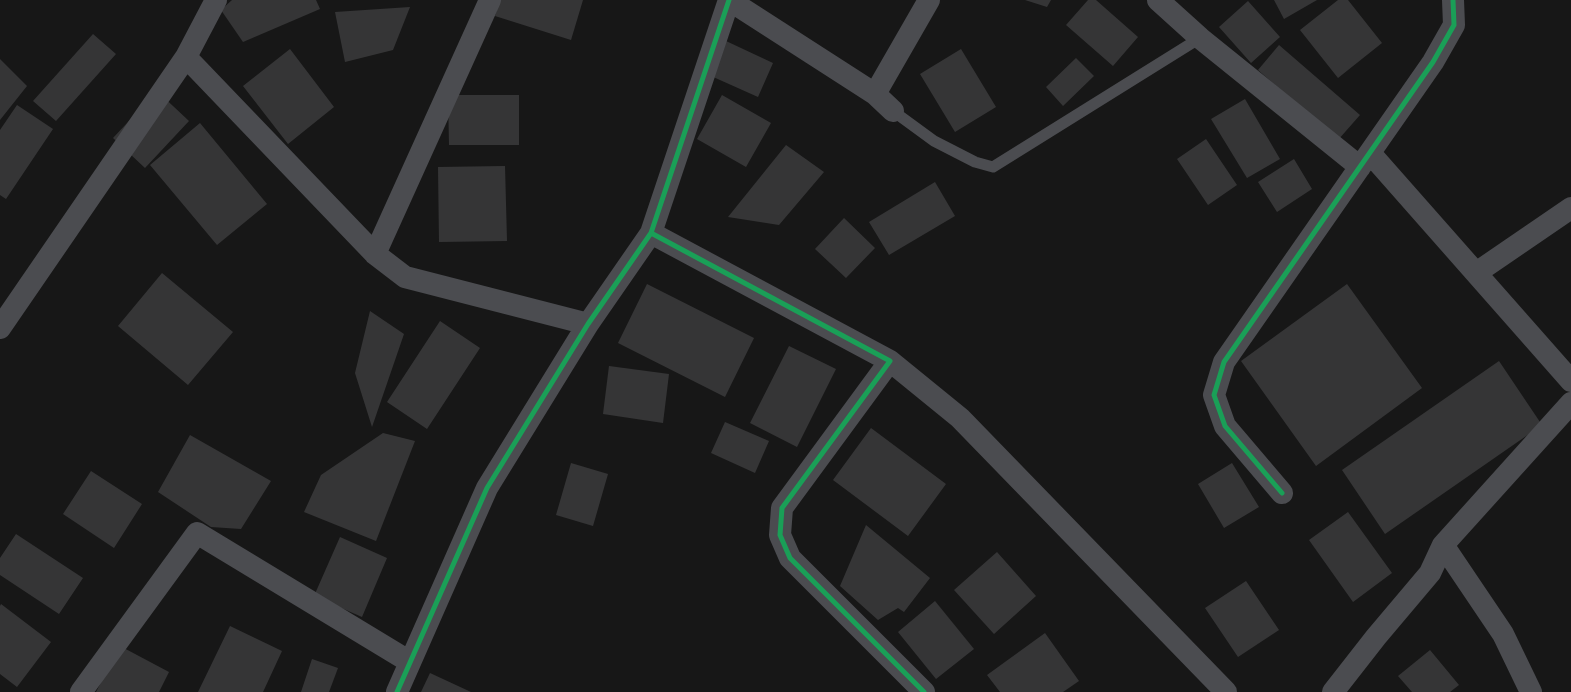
<!DOCTYPE html>
<html>
<head>
<meta charset="utf-8">
<style>
	body { margin:0 }
	canvas { display:block; background:#171717 }
</style>
</head>
<body>
<canvas width="1571" height="692"></canvas>
<script>
const g = document.querySelector('canvas').getContext('2d');
g.lineJoin = 'round';
function paint(path, color) {
  g.fillStyle = color;
  g.fill(path, 'evenodd');
}
function poly(rows) {
  const path = new Path2D();
  for (const r of rows) {
    path.moveTo(r[0], r[1]);
    for (let i = 2; i < r.length; i += 2) path.lineTo(r[i], r[i + 1]);
  }
  return path;
}
function stroke(path, color, width, dash) {
  g.strokeStyle = color;
  g.lineWidth = width;
  g.lineCap = dash ? 'butt' : 'round';
  g.setLineDash(dash || []);
  g.stroke(path);
}
paint(poly([
	[232,0,316,0,320,9,243,42,221,10],
	[500,0,583,0,571,40,495,16],
	[1025,0,1051,0,1047,7],
	[1088,0,1096,0,1138,37,1113,66,1066,25],
	[1274,0,1317,0,1284,19],
	[1338,0,1348,0,1382,43,1338,78,1300,30],
	[1248,1,1280,37,1251,63,1219,27],
	[410,7,393,50,345,62,335,12],
	[93,34,116,54,56,121,33,101],
	[726,41,773,63,758,97,711,76],
	[1279,45,1360,115,1338,140,1258,70],
	[290,49,334,107,288,144,243,86],
	[961,49,996,107,955,132,920,74],
	[1076,58,1094,76,1063,106,1046,87],
	[0,59,27,86,0,120],
	[157,91,189,121,145,168,113,138],
	[448,95,519,95,519,145,449,145],
	[722,95,771,123,746,167,697,139],
	[1245,99,1280,159,1247,178,1211,119],
	[17,105,53,129,6,199,0,195,0,130],
	[200,123,267,204,217,245,150,165],
	[1206,139,1237,185,1208,205,1177,159],
	[786,145,824,172,779,225,728,217],
	[1294,159,1312,189,1277,212,1258,182],
	[505,166,507,241,439,242,438,167],
	[935,182,955,216,889,255,869,222],
	[844,218,875,248,846,278,815,249],
	[162,273,233,332,188,385,118,326],
	[647,284,754,338,725,397,618,343],
	[1347,284,1422,388,1316,466,1241,361],
	[370,311,404,334,372,427,355,373],
	[440,321,480,348,427,429,387,402],
	[789,346,836,369,797,447,750,423],
	[1499,361,1542,425,1385,534,1342,470],
	[609,366,669,374,663,423,603,414],
	[725,422,769,441,755,473,711,453],
	[871,428,946,484,908,536,833,480],
	[383,433,415,441,376,541,304,512,321,475],
	[190,435,271,481,241,529,211,527,158,492],
	[571,463,608,474,593,526,556,515],
	[1232,463,1259,507,1224,528,1198,484],
	[91,471,142,504,114,548,63,514],
	[1348,512,1392,573,1353,602,1309,540],
	[866,525,930,578,904,612,898,608,878,620,840,586],
	[16,534,83,578,59,614,0,575,0,558],
	[340,537,387,558,362,617,314,596],
	[997,552,1036,596,994,634,954,590],
	[1246,581,1279,630,1238,657,1205,608],
	[935,601,974,649,936,679,898,632],
	[1,604,51,642,17,687,0,674,0,606],
	[230,626,282,651,263,692,198,692],
	[1045,633,1079,681,1063,692,1000,692,987,675],
	[120,646,169,672,159,692,96,692],
	[1430,650,1459,685,1450,692,1412,692,1398,676],
	[312,659,338,668,329,692,301,692],
	[430,673,471,692,421,692]
]), '#353536');
stroke(poly([
	[893,111,934,141,975,162,993,167,1200,38]
]), '#4b4c50', 11);
stroke(poly([
	[729,0,875,94,893,111],
	[1158,0,1200,38,1360,167],
	[186,57,375,254,405,277,588,324],
	[875,94,929,0],
	[1370,153,1571,381],
	[651,233,890,361,782,508,780,535,790,558,924,692],
	[375,254,490,0],
	[1476,273,1571,208],
	[0,328,186,57,216,0],
	[890,361,960,418,1226,692],
	[1282,493,1225,426,1214,395,1224,362,1433,62,1454,25,1453,0],
	[1443,545,1503,634,1531,692],
	[81,692,197,533,410,662],
	[397,692,487,488,588,324,651,233,729,0],
	[1333,692,1376,637,1430,573,1443,545,1571,403]
]), '#4b4c50', 22);
stroke(poly([
	[651,233,890,361,782,508,780,535,790,558,924,692],
	[1282,493,1225,426,1214,395,1224,362,1433,62,1454,25,1453,0],
	[397,692,487,488,588,324,651,233,729,0]
]), '#1a9f57', 5);
</script>
</body>
</html>
